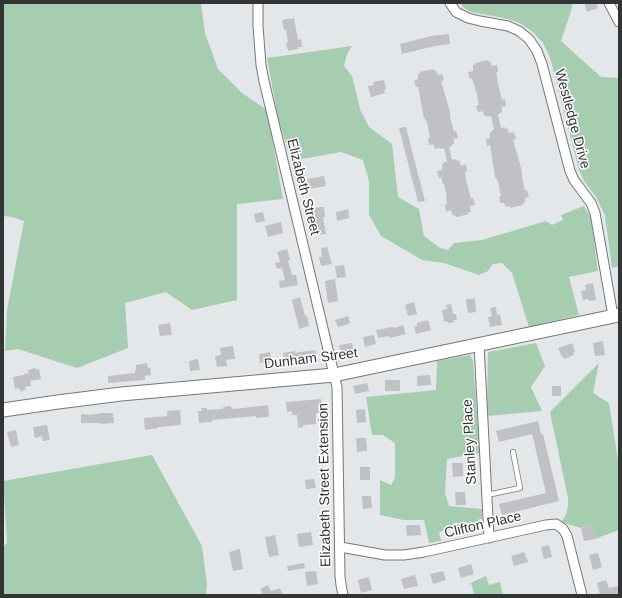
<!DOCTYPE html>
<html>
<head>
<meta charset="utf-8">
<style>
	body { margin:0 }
	#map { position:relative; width:622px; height:598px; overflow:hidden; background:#e4e7e9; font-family:Helvetica,sans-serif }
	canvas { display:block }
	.frame { position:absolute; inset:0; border:4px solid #333435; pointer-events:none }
</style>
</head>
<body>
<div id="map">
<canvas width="622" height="598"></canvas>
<div class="frame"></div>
</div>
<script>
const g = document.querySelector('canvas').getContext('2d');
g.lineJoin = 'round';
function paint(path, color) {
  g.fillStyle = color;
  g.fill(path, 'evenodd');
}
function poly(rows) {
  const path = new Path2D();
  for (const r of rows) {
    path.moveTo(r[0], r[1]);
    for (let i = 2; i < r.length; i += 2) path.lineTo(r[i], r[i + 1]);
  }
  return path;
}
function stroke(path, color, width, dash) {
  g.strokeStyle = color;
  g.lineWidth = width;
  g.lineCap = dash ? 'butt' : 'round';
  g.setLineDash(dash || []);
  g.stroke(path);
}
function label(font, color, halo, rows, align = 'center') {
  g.font = font + ' Helvetica,sans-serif';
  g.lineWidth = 3;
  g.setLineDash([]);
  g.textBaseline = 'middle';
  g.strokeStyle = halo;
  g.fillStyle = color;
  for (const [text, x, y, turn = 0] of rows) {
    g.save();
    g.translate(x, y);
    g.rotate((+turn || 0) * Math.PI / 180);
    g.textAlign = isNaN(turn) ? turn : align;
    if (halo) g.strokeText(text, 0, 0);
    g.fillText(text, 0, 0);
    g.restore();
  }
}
paint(poly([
	[3,3,201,3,205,33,218,69,242,93,267,110,283,199,237,204,237,300,192,310,166,292,125,303,128,348,77,368,18,349,5,351,7,310,24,221,12,217,3,216],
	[460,3,573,3,571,11,561,41,601,77,619,78,619,266,612,268,605,215,596,197,584,181,579,170,551,61,549,55,543,43,534,33,523,25,517,22,504,18,471,12,464,8],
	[352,46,347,54,344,66,352,76,360,109,369,127,392,144,398,197,419,209,424,236,440,248,448,250,454,243,482,240,546,221,552,225,563,220,561,215,584,206,591,218,598,271,569,277,579,315,529,327,512,273,502,263,493,264,488,271,479,275,444,263,422,260,381,236,369,215,369,181,363,160,341,152,291,161,278,118,267,58],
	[536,343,545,366,531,387,542,411,487,416,488,352],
	[470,355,473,361,480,453,447,459,445,493,449,506,482,509,482,519,479,519,478,527,477,530,474,532,467,534,465,526,439,532,441,541,429,543,424,520,404,520,380,515,380,480,391,485,395,478,395,443,383,435,372,435,366,397,436,390,437,361],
	[599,363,593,393,609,403,619,467,619,530,595,539,592,525,581,528,561,522,566,515,568,506,568,498,550,412],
	[152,455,202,546,207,585,206,595,3,595,3,547,7,543,3,481],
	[486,576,489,585,500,582,503,595,469,595,474,594,471,583]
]), '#a6cdaf');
paint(poly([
	[584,3,596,3,598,8,587,12],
	[294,18,298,40,301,39,302,47,298,47,298,49,288,51,286,43,288,42,286,30,284,30,282,20],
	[449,34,450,44,435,46,402,54,400,44,431,36],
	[488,60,488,62,490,61,492,66,497,65,498,72,496,73,498,80,497,80,502,100,505,99,506,106,502,107,502,112,498,115,501,128,505,127,505,129,507,128,509,133,514,132,516,139,513,140,522,171,522,176,525,191,527,190,529,197,525,198,525,203,523,203,523,205,510,208,510,206,506,207,504,203,500,203,499,197,501,196,498,181,495,177,490,145,487,146,486,139,490,138,490,132,492,132,492,130,494,130,491,116,487,117,487,116,485,116,482,111,478,112,476,106,479,105,477,98,478,98,472,78,470,79,468,72,473,71,473,65,475,65,475,63],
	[433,69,433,70,435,70,438,75,442,74,444,80,441,81,450,112,450,117,454,132,456,131,458,138,454,139,454,144,452,144,452,146,449,147,452,160,456,159,457,161,459,160,461,166,466,164,467,171,465,172,466,179,471,199,473,198,475,205,470,206,471,212,468,212,469,214,456,217,455,215,453,216,451,210,446,212,445,205,447,204,446,197,447,197,444,184,443,184,441,177,439,178,437,171,442,170,442,164,444,164,443,162,447,162,444,148,440,149,439,148,435,149,433,144,429,145,428,138,430,137,427,122,424,118,418,87,416,87,414,81,418,79,418,74,420,73,420,72],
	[384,80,386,89,384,90,385,93,371,97,368,86,374,85,373,82],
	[406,127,425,201,418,202,399,128],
	[324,176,326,186,309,189,307,179],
	[320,207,324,207,325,217,323,217,326,234,314,235,312,219,310,220,308,209],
	[348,209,349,218,337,221,336,212],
	[263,212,265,221,256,223,254,214],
	[281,222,283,233,268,237,265,226],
	[327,247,332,264,321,266,319,257,322,257,321,248],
	[287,249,290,260,288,261,292,275,296,275,298,285,280,288,279,281,285,280,282,268,277,269,275,263,280,262,277,252],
	[344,265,346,277,337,278,335,266],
	[335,279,338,301,328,303,325,281],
	[593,283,596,300,589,301,588,299,583,300,581,291,586,290,585,285],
	[300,297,305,316,307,316,309,326,299,329,292,300],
	[466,299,475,299,476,312,468,313],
	[414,302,417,314,408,316,405,305],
	[451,304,453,314,456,314,457,320,454,320,454,322,448,323,448,321,444,322,442,310,447,309,446,305],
	[496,307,497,315,500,314,502,325,490,327,488,317,492,316,490,308],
	[348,316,350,323,346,325,338,327,335,320],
	[428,320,431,330,416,334,414,327,417,326,417,323],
	[170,323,172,335,160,336,158,325],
	[403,325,406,334,390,338,389,336,378,338,376,330,393,327,394,328],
	[374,335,376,344,365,347,363,337],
	[603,341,605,355,595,356,593,343],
	[352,343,354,353,341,355,339,345],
	[572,343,575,352,573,353,574,355,564,359,563,356,562,357,558,348],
	[233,346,235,359,226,360,227,366,217,367,215,356,221,355,220,348],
	[315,350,317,360,311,361,310,359,284,362,283,353,295,351,295,353,300,352],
	[270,352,272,362,260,363,259,354],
	[198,359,200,370,190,371,189,361],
	[147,363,148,368,150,368,151,375,145,376,145,380,108,383,108,376,135,373,135,370,136,370,136,365],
	[36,368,36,370,39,369,41,379,30,381,31,386,25,387,26,390,20,391,19,388,15,389,13,377,24,375,24,374,29,373,28,370],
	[430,375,431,385,417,386,417,376],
	[385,380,400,380,400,391,385,391],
	[367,383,369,391,355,394,353,386],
	[552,386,561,386,561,396,552,396],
	[321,399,322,409,321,410,321,413,316,413,316,424,303,425,303,427,298,428,297,415,292,415,292,411,287,412,286,402],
	[268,405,269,417,256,418,256,416,212,420,212,422,199,423,198,411,202,411,201,408,207,408,207,410,223,409,223,407,231,406,231,408,234,409],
	[365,409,366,422,357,423,356,410],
	[180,410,181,425,158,427,158,428,145,430,144,418,167,416,167,411],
	[101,413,113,413,114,423,100,424,100,423,81,423,81,414,91,415],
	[538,421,541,434,543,434,559,501,502,515,499,504,546,493,532,434,499,442,496,431],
	[47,425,50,440,43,441,42,436,35,438,33,427],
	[16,430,19,445,11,447,7,432],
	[356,438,366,438,367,451,357,452],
	[452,463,463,463,463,476,453,477],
	[360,467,370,467,370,480,360,480],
	[314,479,316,488,306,489,305,480],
	[455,492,465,492,466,505,456,505],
	[362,496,371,496,372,508,363,509],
	[406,525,420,525,421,535,407,536],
	[592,525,595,539,584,541,581,528],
	[311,532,313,545,299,547,297,534],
	[275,535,279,555,269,557,265,537],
	[549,545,552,557,544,559,541,547],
	[240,549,243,569,233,571,229,552],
	[524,552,528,562,514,566,511,556],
	[598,553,602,567,593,570,589,555],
	[304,563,305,568,288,571,287,566],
	[471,564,474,574,461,578,458,568],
	[316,571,318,584,307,586,305,572],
	[443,571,446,580,433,584,430,574],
	[415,575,418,586,404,589,401,579],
	[369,577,372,590,361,593,358,580],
	[606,580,609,588,618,586,619,595,600,595,597,583],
	[268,585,271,591,280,588,283,595,263,595,260,589]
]), '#bfc1c4');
const lane = poly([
	[487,495,520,488,513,452]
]);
const street = poly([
	[258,3,258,26,261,65,264,81,337,387,340,576,341,585,343,595],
	[450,3,456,12,468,18,480,21,508,26,519,31,529,39,537,51,542,64,570,171,574,180,591,203,595,213,613,316],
	[609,3,619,22],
	[479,344,489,538],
	[340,547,346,548,385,555,404,555,424,552,546,525,556,524,563,529,567,536,582,595]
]);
const secondary = poly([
	[3,410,58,402,121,394,334,375,619,315]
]);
stroke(lane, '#75777a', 6);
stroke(street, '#75777a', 11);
stroke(secondary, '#75777a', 15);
stroke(lane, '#fff', 4.5);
stroke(street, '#fff', 9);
stroke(secondary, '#fff', 13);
label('14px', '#333435', '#fff', [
	["Westledge Drive",572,119,75],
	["Elizabeth Street",303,187,76],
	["Dunham Street",311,359,-7],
	["Stanley Place",470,442,-93],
	["Elizabeth Street Extension",325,485,-91],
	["Clifton Place",483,525,-13]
]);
</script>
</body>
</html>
